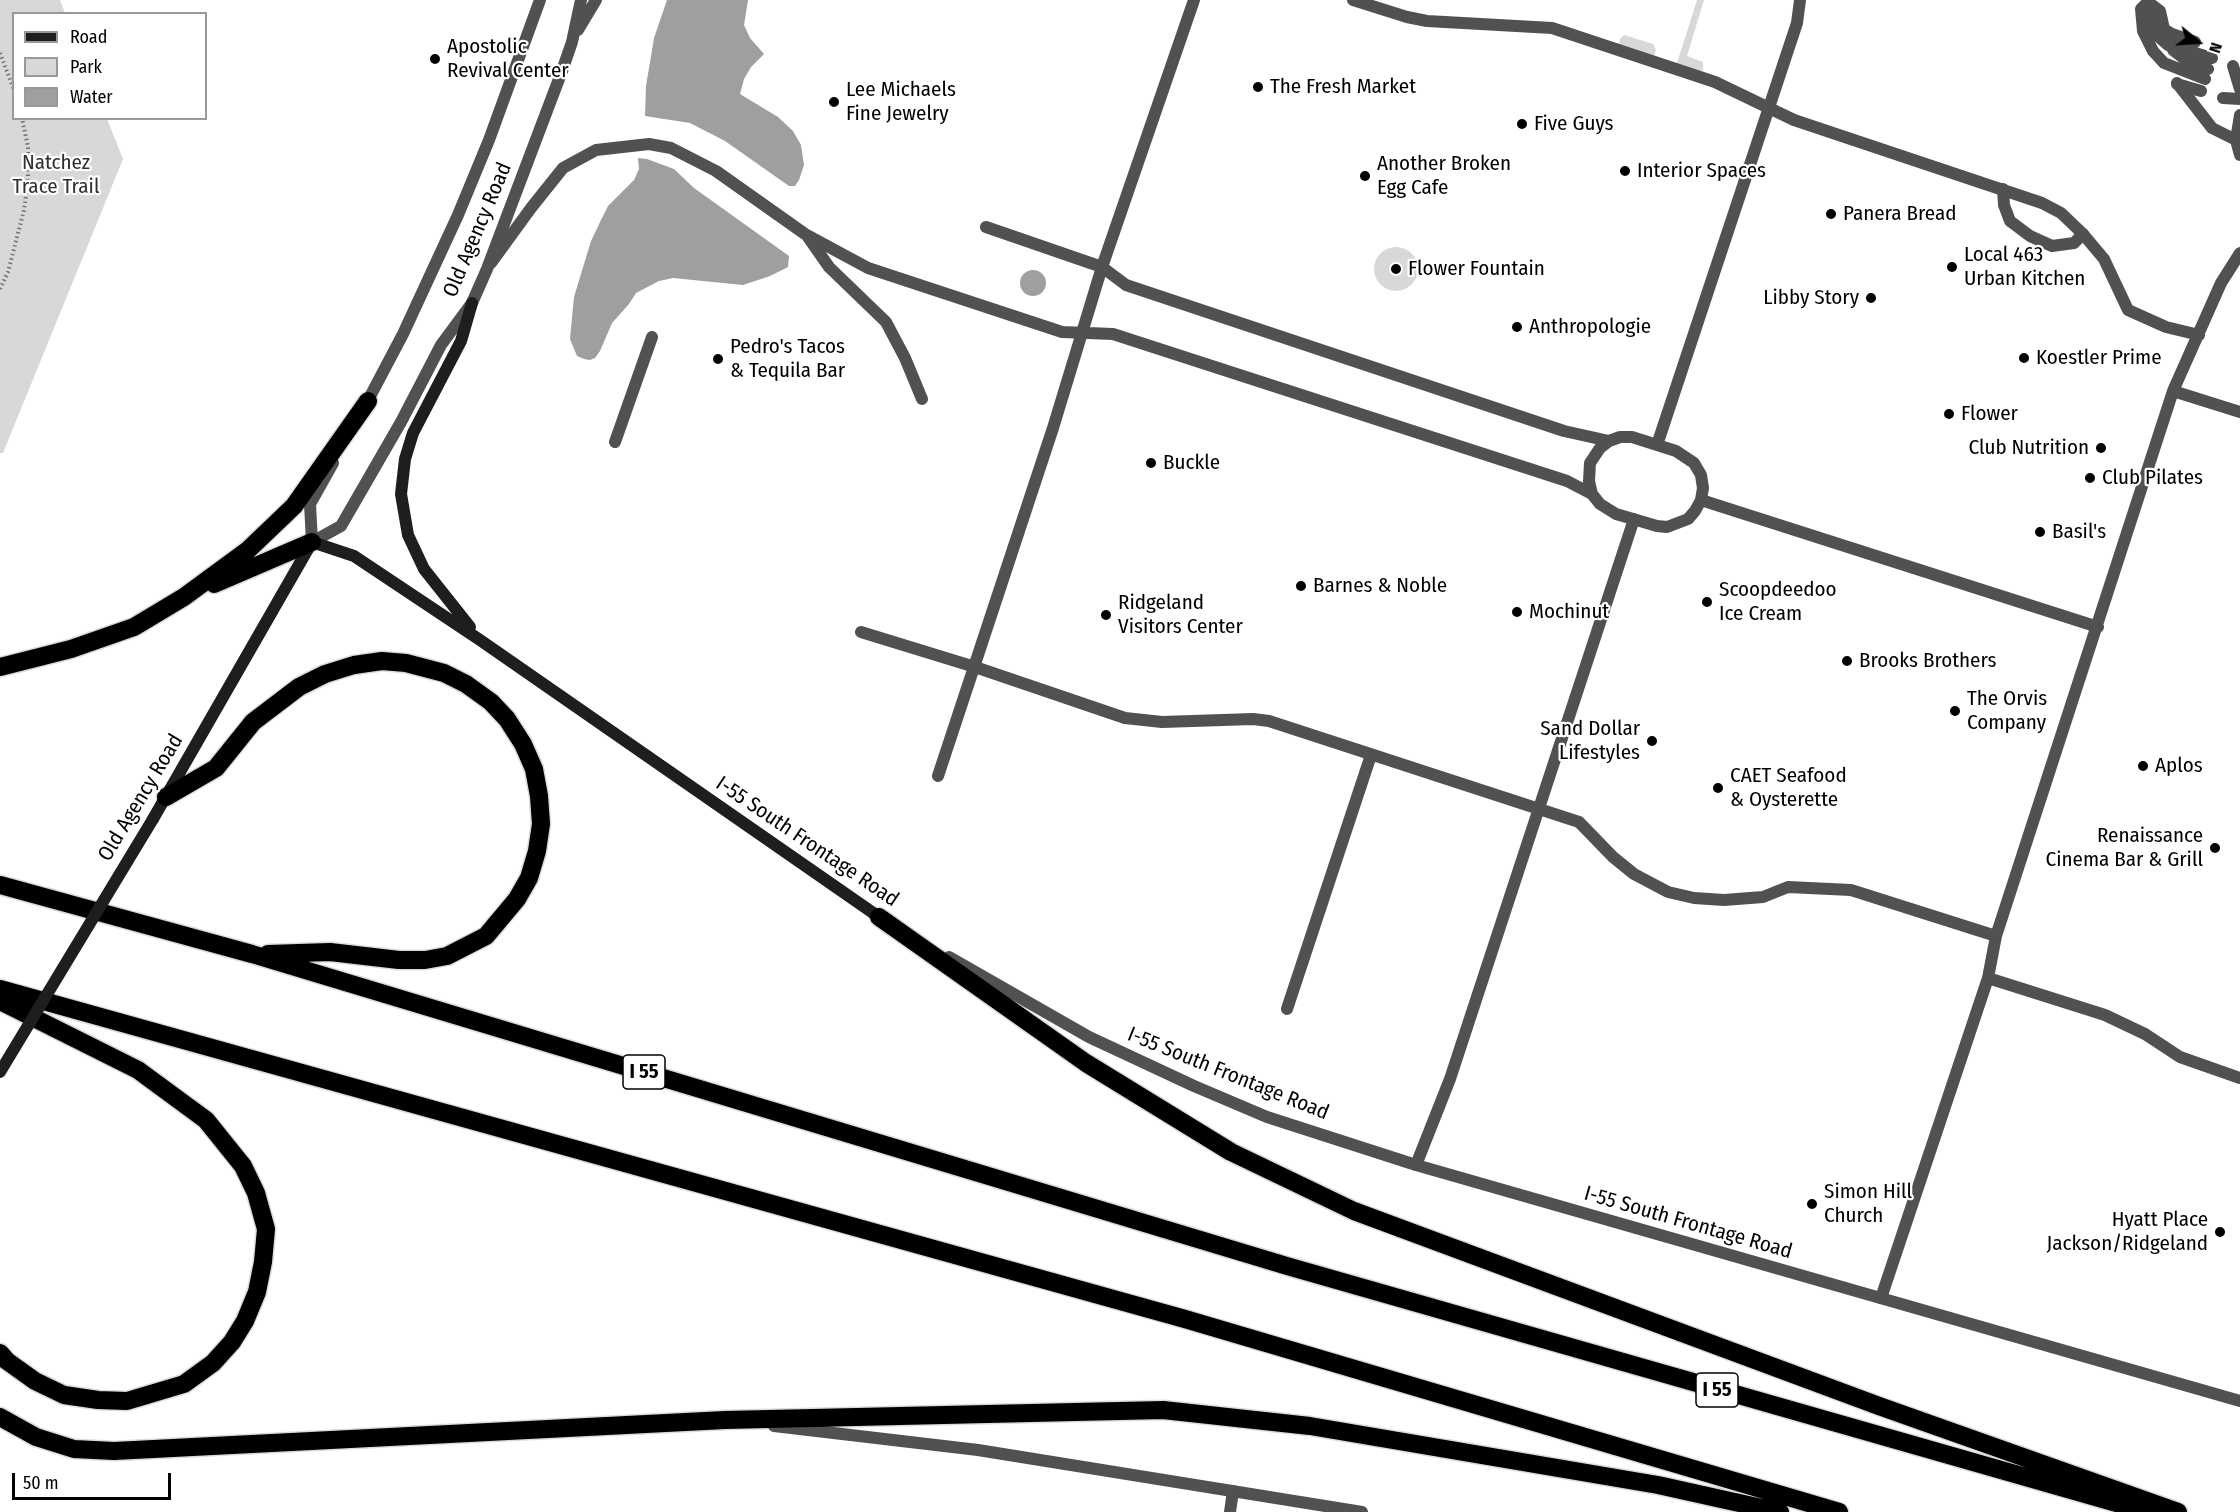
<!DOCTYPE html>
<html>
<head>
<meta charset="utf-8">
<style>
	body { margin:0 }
	#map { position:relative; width:2240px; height:1512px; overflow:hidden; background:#fff; font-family:"Fira Sans Condensed",sans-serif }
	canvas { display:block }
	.legend { position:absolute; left:12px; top:12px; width:195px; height:108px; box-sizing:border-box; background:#fff; border:2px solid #999; margin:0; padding:8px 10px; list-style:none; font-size:18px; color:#000 }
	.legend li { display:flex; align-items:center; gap:12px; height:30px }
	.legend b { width:30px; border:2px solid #999 }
	.north { position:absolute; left:2168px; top:12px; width:60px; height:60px; -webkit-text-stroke:4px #fff; paint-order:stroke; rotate:108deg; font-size:16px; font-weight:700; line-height:24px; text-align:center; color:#000 }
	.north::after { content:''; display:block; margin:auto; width:21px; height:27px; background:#000; clip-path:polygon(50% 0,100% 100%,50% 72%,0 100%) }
	.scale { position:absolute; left:12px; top:1473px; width:159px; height:27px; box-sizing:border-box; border:3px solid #000; border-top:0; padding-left:8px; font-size:18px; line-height:21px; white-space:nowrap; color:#000; -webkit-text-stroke:4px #fff; paint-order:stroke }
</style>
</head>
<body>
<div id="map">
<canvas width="2240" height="1512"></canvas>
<ul class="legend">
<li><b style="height:8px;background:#1e1e1e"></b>Road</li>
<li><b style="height:16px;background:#d8d8d8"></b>Park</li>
<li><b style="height:16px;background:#9f9f9f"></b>Water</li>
</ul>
<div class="north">N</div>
<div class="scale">50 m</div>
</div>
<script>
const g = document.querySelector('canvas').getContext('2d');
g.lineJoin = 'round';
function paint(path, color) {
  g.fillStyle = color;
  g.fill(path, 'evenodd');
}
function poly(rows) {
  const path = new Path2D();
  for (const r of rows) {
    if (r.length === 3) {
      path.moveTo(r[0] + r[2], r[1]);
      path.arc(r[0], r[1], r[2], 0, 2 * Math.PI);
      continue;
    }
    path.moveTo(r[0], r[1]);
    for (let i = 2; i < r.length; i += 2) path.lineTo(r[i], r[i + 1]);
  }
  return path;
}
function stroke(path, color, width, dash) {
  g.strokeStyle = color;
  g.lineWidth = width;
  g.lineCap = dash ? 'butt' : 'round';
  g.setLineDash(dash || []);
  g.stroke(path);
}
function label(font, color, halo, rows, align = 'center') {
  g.font = font + ' "Fira Sans Condensed",sans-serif';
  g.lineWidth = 4.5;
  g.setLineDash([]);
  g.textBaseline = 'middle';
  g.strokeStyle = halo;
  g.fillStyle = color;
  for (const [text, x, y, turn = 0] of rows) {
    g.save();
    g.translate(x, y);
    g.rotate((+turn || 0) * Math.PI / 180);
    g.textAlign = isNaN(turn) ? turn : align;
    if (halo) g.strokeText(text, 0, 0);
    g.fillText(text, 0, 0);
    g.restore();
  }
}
paint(poly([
	[0,0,60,0,65,13,14,14,14,118,107,119,123,159,3,453,0,453],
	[1697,0,1704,0,1687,56,1703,62,1703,69,1700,73,1679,66,1677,63],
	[1624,35,1653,44,1656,50,1654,56,1619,45,1620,39],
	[1396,269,22]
]), '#d8d8d8');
paint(poly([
	[667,0,748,0,744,25,750,38,764,54,751,67,744,79,740,94,778,117,793,131,801,145,804,165,799,180,795,186,789,186,725,141,690,123,645,116,646,86,654,38],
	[638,158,647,159,674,169,694,188,789,256,788,267,770,276,743,285,673,278,659,281,636,293,629,304,612,323,600,351,595,358,590,360,584,359,577,356,570,339,574,297,591,241,601,220,608,206,634,180,639,169],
	[1033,283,13]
]), '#9f9f9f');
const motorway = poly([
	[214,584,312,542],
	[0,667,71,649,134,627,184,597,248,550,294,506,368,401],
	[166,797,216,768,253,722,299,687,325,674,354,665,382,661,406,663,444,673,466,684,491,702,507,719,523,744,534,769,539,796,541,824,537,851,529,878,517,899,486,936,447,956,425,960,399,960,330,952,268,954],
	[0,885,252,954,1287,1266,2148,1512],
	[879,917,1086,1063,1231,1152,1354,1211,1879,1406,2178,1512],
	[0,989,1185,1319,1839,1512],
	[0,1001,138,1070,206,1120,243,1166,256,1193,266,1229,263,1262,257,1292,245,1321,232,1342,213,1363,184,1384,127,1401,98,1400,64,1395,35,1381,7,1361,0,1353],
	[0,1417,36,1437,74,1449,114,1451,725,1420,1163,1410,1310,1426,1658,1485,1780,1512]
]);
stroke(motorway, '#dbdbdb', 21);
stroke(poly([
	[0,53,14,90],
	[0,289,8,272,24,210,28,181,28,147,22,118]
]), '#737373', 4, [1.5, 3]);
stroke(poly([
	[2149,0,2148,2,2160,11,2164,29,2172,34,2195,42],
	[2148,2,2141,9,2143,31,2153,51,2164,63,2205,79],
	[2148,2,2152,24,2160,38,2168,45,2212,58],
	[2173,50,2186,60,2208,69],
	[2233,66,2240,89],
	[2177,83,2212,128,2236,140,2240,115],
	[2177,84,2201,91],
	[2223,98,2240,99],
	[2238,134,2236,140,2240,155],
	[2003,189,2004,205,2010,221,2030,236,2052,246,2074,243,2083,234],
	[615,442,652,337],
	[1230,1512,1233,1491]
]), '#515151', 12);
stroke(poly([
	[1353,0,1407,17,1427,21,1552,28,1715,82,1794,120,2042,203,2061,213,2083,234,2104,259,2128,310,2166,327,2199,335],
	[986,227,1102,267,1126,285,1564,431,1609,441],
	[808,237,829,267,886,322,905,358,922,399],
	[491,263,531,208,563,168,596,150,649,144,671,148,716,171,805,234,868,268,1062,332,1113,334,1567,481,1592,494],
	[2173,391,2240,412],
	[1620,437,1632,437,1676,451,1694,463,1701,475,1703,488,1701,500,1695,511,1688,519,1667,527,1657,526,1616,514,1600,504,1592,494,1589,481,1590,463,1600,448,1609,441,1620,437],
	[1657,445,1797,23,1800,0],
	[1701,500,2098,627],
	[861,632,975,667,1125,718,1162,722,1253,719,1269,721,1579,822,1613,857,1634,874,1668,892,1694,898,1724,900,1763,897,1788,887,1851,890,1996,936],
	[938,776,1053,428,1102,267,1194,0],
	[1988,978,2105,1015,2145,1034,2180,1057,2240,1078],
	[1287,1009,1371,755],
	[1416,1165,1450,1079,1634,519],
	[1881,1298,1988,978,1996,936,2173,391,2221,283,2240,253]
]), '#515151', 12);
stroke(poly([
	[578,30,596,0],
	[365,406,403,334,458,215,489,140,540,0],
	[333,463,310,504,312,542,341,526,401,422,441,345,472,303,487,269,562,71,572,42,581,0],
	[949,957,1089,1037,1194,1086,1267,1117,1416,1165,2240,1401],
	[774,1426,978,1450,1362,1512]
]), '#515151', 12);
stroke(poly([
	[470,627,424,569,408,535,401,494,405,459,413,433,461,341,472,303],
	[153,819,312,542,354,556,480,640,879,917]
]), '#1e1e1e', 12);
stroke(motorway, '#000', 18);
stroke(poly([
	[0,1072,153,819]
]), '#1e1e1e', 12);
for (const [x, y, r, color] of [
	[435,59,6,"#000"],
	[1258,87,6,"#000"],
	[834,102,6,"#000"],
	[1522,124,6,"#000"],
	[1625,171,6,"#000"],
	[1365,176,6,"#000"],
	[1831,214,6,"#000"],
	[1952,267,6,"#000"],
	[1396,269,6,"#000"],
	[1871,298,6,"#000"],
	[1517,327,6,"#000"],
	[2024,358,6,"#000"],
	[718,359,6,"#000"],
	[1949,414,6,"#000"],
	[2101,448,6,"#000"],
	[1151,463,6,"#000"],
	[2090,478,6,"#000"],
	[2040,532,6,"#000"],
	[1301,586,6,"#000"],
	[1707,602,6,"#000"],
	[1517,612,6,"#000"],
	[1106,615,6,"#000"],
	[1847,661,6,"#000"],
	[1955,711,6,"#000"],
	[1652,741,6,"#000"],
	[2143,766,6,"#000"],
	[1718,788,6,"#000"],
	[2215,848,6,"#000"],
	[1812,1204,6,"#000"],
	[2220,1232,6,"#000"]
]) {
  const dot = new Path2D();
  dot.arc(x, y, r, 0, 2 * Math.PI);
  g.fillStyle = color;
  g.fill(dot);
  stroke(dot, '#fff', 2);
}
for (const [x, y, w] of [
	[644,1072,42],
	[1717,1390,42]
]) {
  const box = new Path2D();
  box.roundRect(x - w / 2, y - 17, w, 34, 4.5);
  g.fillStyle = '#fff';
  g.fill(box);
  stroke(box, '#000', 1.5);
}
label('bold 20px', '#000', null, [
	["I 55",644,1072],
	["I 55",1717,1390]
]);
label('21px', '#000', '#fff', [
	["Apostolic",447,47],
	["Revival Center",447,71],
	["The Fresh Market",1270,87],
	["Lee Michaels",846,90],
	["Fine Jewelry",846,114],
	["Five Guys",1534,124],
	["Another Broken",1377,164],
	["Egg Cafe",1377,188],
	["Interior Spaces",1637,171],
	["Panera Bread",1843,214],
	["Local 463",1964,255],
	["Urban Kitchen",1964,279],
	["Flower Fountain",1408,269],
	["Libby Story",1859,298,"right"],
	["Anthropologie",1529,327],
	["Pedro's Tacos",730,347],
	["& Tequila Bar",730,371],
	["Koestler Prime",2036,358],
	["Flower",1961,414],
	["Club Nutrition",2089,448,"right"],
	["Buckle",1163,463],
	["Club Pilates",2102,478],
	["Basil's",2052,532],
	["Barnes & Noble",1313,586],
	["Scoopdeedoo",1719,590],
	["Ice Cream",1719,614],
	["Ridgeland",1118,603],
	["Visitors Center",1118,627],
	["Mochinut",1529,612],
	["Brooks Brothers",1859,661],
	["The Orvis",1967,699],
	["Company",1967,723],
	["Sand Dollar",1640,729,"right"],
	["Lifestyles",1640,753,"right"],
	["Aplos",2155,766],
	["CAET Seafood",1730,776],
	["& Oysterette",1730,800],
	["Renaissance",2203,836,"right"],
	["Cinema Bar & Grill",2203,860,"right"],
	["Simon Hill",1824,1192],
	["Church",1824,1216],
	["Hyatt Place",2208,1220,"right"],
	["Jackson/Ridgeland",2208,1244,"right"]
], 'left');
label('21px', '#2f2f2f', '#fff', [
	["Natchez",56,163],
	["Trace Trail",56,187]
]);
label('21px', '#000', '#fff', [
	["Old Agency Road",478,230,-67],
	["Old Agency Road",141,798,-59],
	["I-55 South Frontage Road",807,842,34],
	["I-55 South Frontage Road",1228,1074,22],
	["I-55 South Frontage Road",1688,1223,16]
]);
</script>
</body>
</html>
